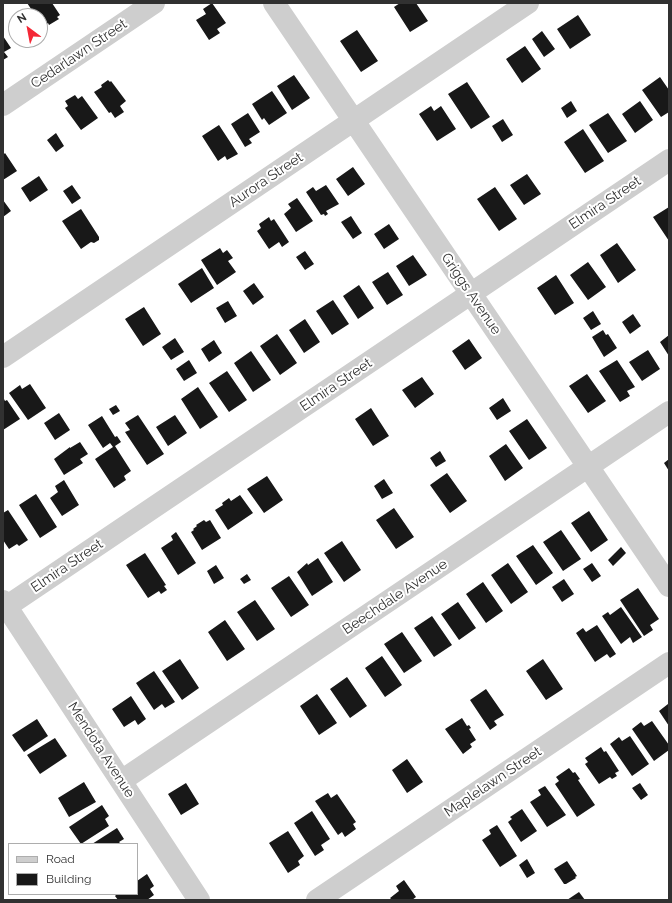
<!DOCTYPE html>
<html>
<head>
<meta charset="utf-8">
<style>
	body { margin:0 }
	#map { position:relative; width:672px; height:903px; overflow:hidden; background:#fff; font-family:Raleway,sans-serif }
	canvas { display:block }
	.frame { position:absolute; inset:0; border:4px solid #313131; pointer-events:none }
	.legend { position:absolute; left:8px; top:843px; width:130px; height:52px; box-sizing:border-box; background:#fff; border:1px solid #adadad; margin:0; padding:5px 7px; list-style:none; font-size:12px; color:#313131 }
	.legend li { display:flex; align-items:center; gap:8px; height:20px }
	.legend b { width:20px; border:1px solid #adadad }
	.north { position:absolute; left:8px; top:8px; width:40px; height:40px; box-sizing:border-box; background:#fff; border:1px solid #adadad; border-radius:50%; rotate:328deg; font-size:11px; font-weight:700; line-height:16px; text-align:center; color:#313131 }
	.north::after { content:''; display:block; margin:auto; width:14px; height:18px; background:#f42836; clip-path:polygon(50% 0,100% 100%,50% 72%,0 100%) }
</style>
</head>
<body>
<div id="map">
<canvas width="672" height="903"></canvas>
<div class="frame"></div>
<ul class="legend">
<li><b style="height:5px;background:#cecece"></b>Road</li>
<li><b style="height:11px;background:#181818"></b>Building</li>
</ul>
<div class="north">N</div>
</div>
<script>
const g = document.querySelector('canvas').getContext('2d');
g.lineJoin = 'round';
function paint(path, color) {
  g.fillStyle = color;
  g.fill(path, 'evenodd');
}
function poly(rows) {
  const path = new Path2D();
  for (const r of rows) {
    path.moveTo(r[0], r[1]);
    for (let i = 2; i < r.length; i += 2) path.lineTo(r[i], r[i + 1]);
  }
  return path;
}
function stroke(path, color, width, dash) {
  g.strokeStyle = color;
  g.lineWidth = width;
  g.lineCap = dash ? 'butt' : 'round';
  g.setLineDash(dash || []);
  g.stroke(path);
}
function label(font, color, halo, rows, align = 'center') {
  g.font = font + ' Raleway,sans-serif';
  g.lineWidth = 4;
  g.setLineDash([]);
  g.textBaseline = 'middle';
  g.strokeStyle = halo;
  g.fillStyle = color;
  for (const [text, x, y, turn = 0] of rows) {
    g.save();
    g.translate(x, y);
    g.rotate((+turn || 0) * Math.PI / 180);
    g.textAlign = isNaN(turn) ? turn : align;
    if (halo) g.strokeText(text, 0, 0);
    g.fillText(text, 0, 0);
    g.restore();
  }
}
paint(poly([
	[27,3,52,3,60,15,57,17,59,19,49,25,48,23,43,27,40,23,40,16,36,16],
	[212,3,226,23,217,29,220,33,209,40,196,20,206,14,203,9],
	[400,3,416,3,428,21,410,32,394,7],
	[578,15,591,35,570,49,557,29],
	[357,30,378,61,361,72,340,41],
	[542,31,555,49,544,57,532,39],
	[3,36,11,48,4,52,8,57,3,60],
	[525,46,541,69,522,83,506,59],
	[294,75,310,98,292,110,277,86],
	[660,77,669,90,669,112,661,117,642,90],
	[108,80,110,82,111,81,126,101,120,106,124,112,115,118,111,112,109,113,94,92,102,87,101,85],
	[467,82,490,117,471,129,448,94],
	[272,91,287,113,269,125,264,118,262,120,252,104],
	[75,95,78,99,82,96,98,118,81,130,65,108,68,106,65,101],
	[571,101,577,111,567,118,561,108],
	[640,101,653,120,635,133,622,114],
	[431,106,434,111,441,106,456,129,437,141,419,114],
	[248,113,260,132,249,139,252,143,245,147,231,124],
	[608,113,627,141,608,153,589,125],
	[503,119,513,135,502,142,492,126],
	[219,125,238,154,227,160,225,156,218,161,202,136],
	[583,129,604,161,585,173,564,142],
	[56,133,64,146,56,152,47,140],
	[5,153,17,171,3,180,3,155],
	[353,167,365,184,348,196,336,179],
	[527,174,541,194,524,205,510,185],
	[39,176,48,190,30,202,21,188],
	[72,185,81,198,72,204,63,191],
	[326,185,339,204,326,211,328,214,325,216,324,214,321,215,306,192,313,187,316,191],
	[495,187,517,219,499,231,477,199],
	[297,198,313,221,296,232,284,214,291,208,288,204],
	[3,200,11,211,3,217],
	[669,207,669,241,653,217],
	[81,209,99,237,99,240,94,243,91,242,81,249,62,221],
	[351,216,362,233,353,239,341,222],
	[269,217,271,221,274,219,289,242,282,247,279,242,269,249,257,231,261,228,259,224],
	[389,224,399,239,384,249,374,234],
	[617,243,636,270,618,283,600,255],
	[220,248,223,253,227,250,233,258,228,261,236,272,217,285,201,260],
	[305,251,314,264,305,270,296,257],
	[413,255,427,275,409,286,396,266],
	[588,262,606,287,588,300,570,275],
	[202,268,214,288,191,303,178,284],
	[388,272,403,295,387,305,372,282],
	[556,275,574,303,555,315,537,288],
	[254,283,264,297,253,305,243,291],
	[359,285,374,308,358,319,343,296],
	[333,300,349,324,332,335,316,311],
	[228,301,237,316,225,323,216,308],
	[144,307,161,334,143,346,125,319],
	[593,311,601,324,591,330,583,318],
	[633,314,641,326,630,334,622,322],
	[305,319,320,342,304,353,289,330],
	[603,330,606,335,608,334,617,348,604,357,592,337],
	[277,334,297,363,280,375,260,346],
	[669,335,669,356,660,342],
	[175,338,184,352,171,360,162,347],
	[469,339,482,358,465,370,452,351],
	[214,340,222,353,209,362,201,349],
	[648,350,660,369,642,381,629,362],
	[251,351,271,380,253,392,234,363],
	[189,360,197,373,184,381,176,369],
	[617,360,635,387,627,391,630,396,620,402,599,371],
	[227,371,247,400,229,412,209,383],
	[587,374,606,401,588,413,569,386],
	[422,377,434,394,415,408,402,390],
	[30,384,46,408,28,420,9,393,20,385,22,389],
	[198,387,218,417,200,429,181,399],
	[3,397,5,401,7,400,20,419,3,430],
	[503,398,511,411,497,420,489,408],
	[116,405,120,411,113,415,109,409],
	[371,408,389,436,373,446,355,419],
	[59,413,70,430,55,440,44,423],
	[138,415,164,454,147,465,125,432,130,430,125,423],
	[175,415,187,433,168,446,156,427],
	[102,416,115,437,117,436,121,442,115,446,131,471,124,476,126,480,114,488,95,459,113,447,110,443,103,448,88,425],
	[527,419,547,448,529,460,509,431],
	[80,442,88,454,80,459,83,463,64,475,54,459,70,447,70,448],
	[506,444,523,468,505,481,489,456],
	[440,451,446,461,436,467,430,458],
	[669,459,669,471,664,463],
	[447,473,467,501,450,513,430,485],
	[267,476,283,500,264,513,247,489],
	[384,479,393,493,382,499,374,486],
	[64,480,79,505,62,516,50,498,58,492,55,486],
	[36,494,57,527,40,538,19,505],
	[240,495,253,513,228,530,215,510,223,505,222,503,229,498,231,501],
	[394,508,414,537,396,549,376,520],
	[8,510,28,540,19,546,17,544,9,549,3,540,3,513],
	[589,511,608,540,591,552,571,523],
	[204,520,206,522,210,520,221,538,202,550,191,532,194,530,193,529,197,526,196,525],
	[561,530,581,559,563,571,543,542],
	[176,532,196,563,178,575,161,548,173,540,171,536],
	[342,541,361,570,344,582,324,553],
	[533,545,553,573,536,585,516,556],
	[621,547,626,553,613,566,608,560],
	[145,553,166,585,164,586,167,590,161,594,159,591,148,598,126,565],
	[318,558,333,582,312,596,297,572,307,563,308,565],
	[508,563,528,592,511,604,491,575],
	[592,563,601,576,592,582,583,569],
	[216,565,224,578,214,584,207,571],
	[247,574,251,580,244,584,240,579],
	[289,576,309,605,291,617,271,588],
	[564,579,574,594,562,602,552,587],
	[483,582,503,611,486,623,466,594],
	[638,588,659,619,650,625,653,630,644,636,620,600],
	[255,600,275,629,257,641,237,612],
	[458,602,476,628,459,640,441,614],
	[621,607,642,637,633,643,630,637,621,644,602,616,608,612,610,615],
	[432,616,452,645,434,657,414,628],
	[225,620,245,649,227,661,208,632],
	[597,625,616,654,610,658,607,654,595,662,576,633,583,628,586,632],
	[402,632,422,661,404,673,384,644],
	[382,656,402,685,385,697,365,668],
	[180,659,199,688,182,700,162,671],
	[543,659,563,689,546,700,526,671],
	[154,671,175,702,165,708,162,704,154,710,136,683],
	[347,677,367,706,350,718,330,689],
	[486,689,504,715,494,721,497,725,490,730,470,700],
	[317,694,337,723,319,735,300,706],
	[131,696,146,719,138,725,135,720,124,727,112,709],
	[668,704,669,705,669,726,659,711],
	[462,718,467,726,469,725,471,728,469,729,476,740,470,744,472,747,463,754,445,729],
	[37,719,48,736,24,752,12,735],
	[652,721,669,745,669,750,654,761,632,729,641,722,644,726],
	[630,736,649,764,632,776,610,744,619,737,622,741],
	[55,738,67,756,40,774,27,755],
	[601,747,604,752,606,751,619,771,615,773,617,776,612,779,610,777,599,784,585,764,588,762,585,758],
	[407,759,423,782,407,793,392,770],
	[569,768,573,773,575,772,580,779,578,780,595,805,577,817,555,784,559,781,556,777],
	[84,782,96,802,69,817,58,798],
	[186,783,199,804,181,815,168,794],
	[640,783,648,795,641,800,632,788],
	[545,786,566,815,547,827,530,802,541,795,538,790],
	[328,793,331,798,337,794,356,822,353,824,356,829,345,837,342,832,338,835,315,801],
	[102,805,109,816,105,819,109,826,81,844,69,827],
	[522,809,537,831,521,842,508,822,512,819,510,817],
	[312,811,330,839,321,845,324,850,315,856,294,823],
	[497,825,517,856,500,867,482,840,491,834,489,830],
	[117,828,124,839,119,842,121,844,92,844],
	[288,831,304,856,298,861,300,865,288,873,269,843],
	[527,859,535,873,527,878,519,865],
	[567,861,577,876,575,877,576,878,566,884,564,884,554,869],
	[147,874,154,886,150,889,154,895,147,900,118,900,115,896,117,894,137,894,137,881],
	[404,880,416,897,412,900,392,900,390,898,399,891,396,886],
	[579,892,585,900,567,900]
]), '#181818');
stroke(poly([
	[274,3,669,586],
	[3,105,154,3],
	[3,357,528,3],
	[3,601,199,900],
	[3,609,669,160],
	[121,781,669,412],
	[317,900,669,663]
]), '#cecece', 22);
label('14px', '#313131', '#fff', [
	["Cedarlawn Street",79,54,-34],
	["Aurora Street",266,180,-34],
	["Elmira Street",605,203,-34],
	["Griggs Avenue",471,294,56],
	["Elmira Street",336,385,-34],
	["Elmira Street",67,566,-34],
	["Beechdale Avenue",395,597,-34],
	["Mendota Avenue",101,750,57],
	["Maplelawn Street",493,782,-34]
]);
</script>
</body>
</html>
